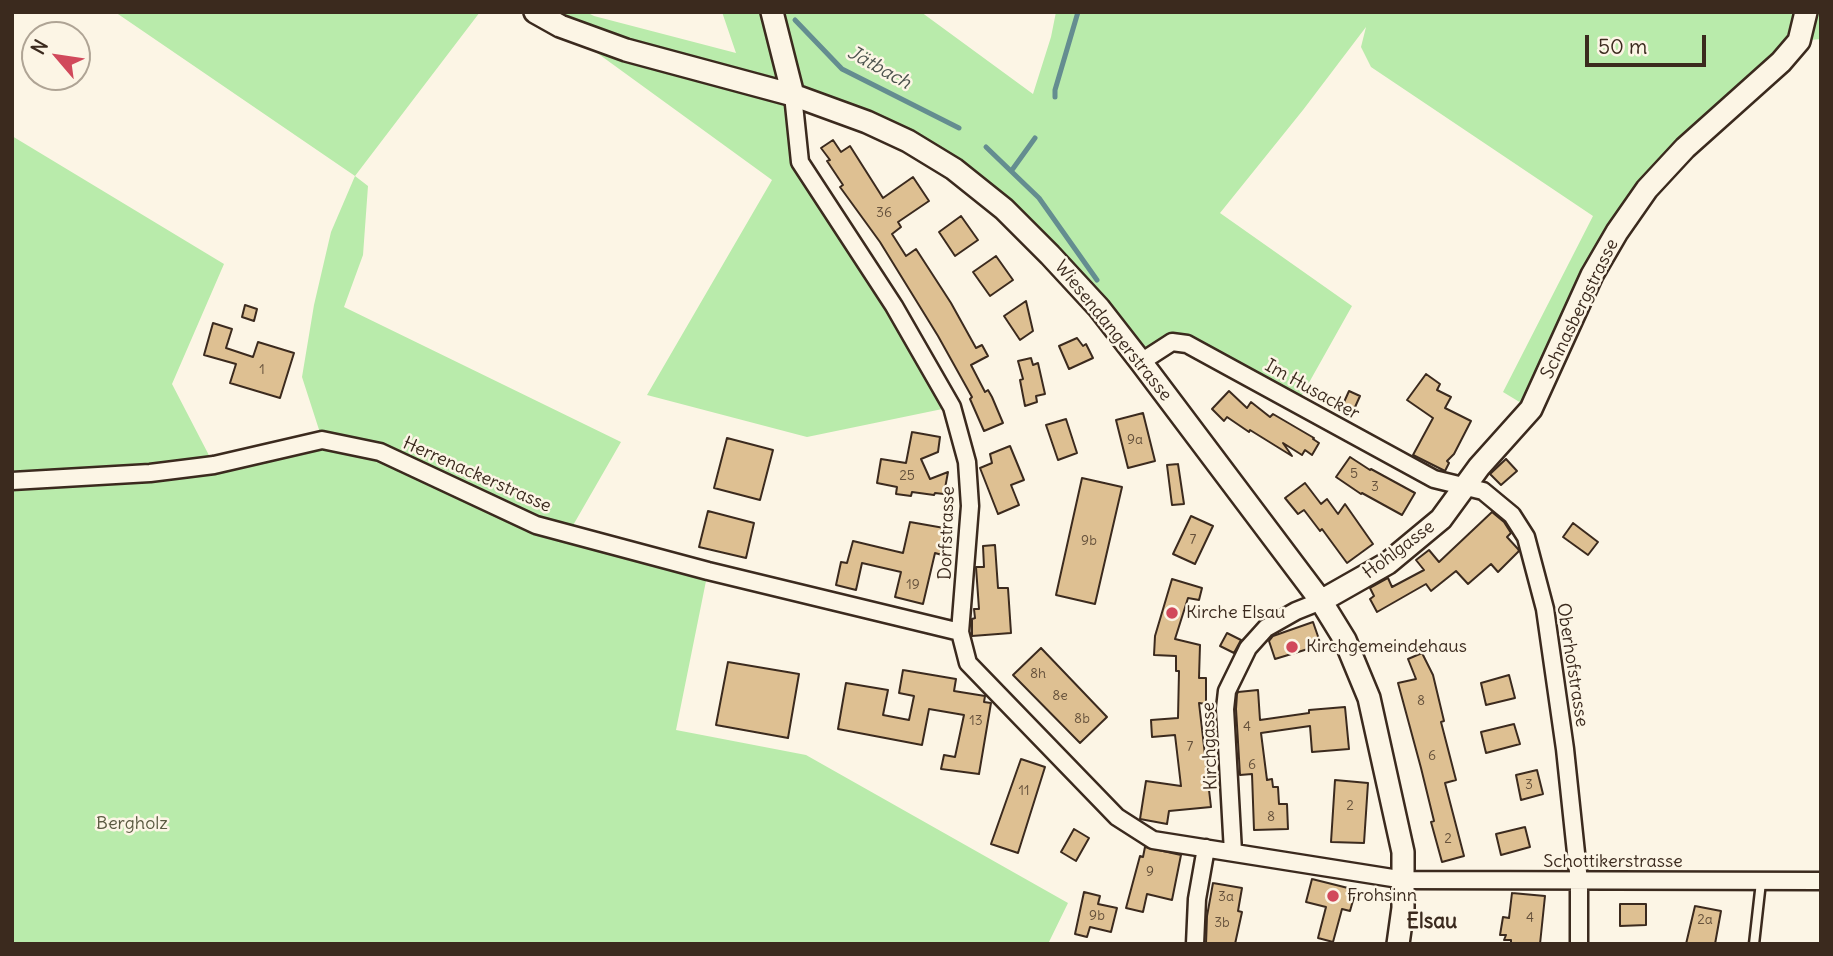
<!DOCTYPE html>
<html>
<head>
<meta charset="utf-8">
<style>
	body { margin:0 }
	#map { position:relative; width:1833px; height:956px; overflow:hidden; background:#fcf5e5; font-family:Delius,sans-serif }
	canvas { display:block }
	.frame { position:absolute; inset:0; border:14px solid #3b2a1e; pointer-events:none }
	.north { position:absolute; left:21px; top:21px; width:70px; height:70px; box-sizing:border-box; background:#fcf5e5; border:2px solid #afa495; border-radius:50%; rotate:299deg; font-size:19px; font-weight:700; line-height:28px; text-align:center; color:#3b2a1e }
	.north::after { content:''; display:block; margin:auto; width:24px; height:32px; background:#d1495b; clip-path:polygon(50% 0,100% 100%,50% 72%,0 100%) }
	.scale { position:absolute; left:1585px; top:35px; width:121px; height:32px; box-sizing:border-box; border:4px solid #3b2a1e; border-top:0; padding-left:9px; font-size:21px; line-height:24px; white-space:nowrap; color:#3b2a1e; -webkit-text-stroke:5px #fcf5e5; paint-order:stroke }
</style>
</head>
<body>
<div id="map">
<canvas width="1833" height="956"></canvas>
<div class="frame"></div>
<div class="north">N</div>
<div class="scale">50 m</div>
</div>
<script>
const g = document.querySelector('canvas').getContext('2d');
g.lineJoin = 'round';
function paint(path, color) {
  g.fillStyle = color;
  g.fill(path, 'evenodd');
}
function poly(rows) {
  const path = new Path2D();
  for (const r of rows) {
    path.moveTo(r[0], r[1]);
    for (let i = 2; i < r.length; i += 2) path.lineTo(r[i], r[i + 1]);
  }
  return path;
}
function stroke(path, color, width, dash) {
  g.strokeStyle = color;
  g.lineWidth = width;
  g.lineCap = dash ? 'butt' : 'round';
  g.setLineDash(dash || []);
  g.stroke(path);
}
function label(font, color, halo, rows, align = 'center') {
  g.font = font + ' Delius,sans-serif';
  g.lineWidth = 5;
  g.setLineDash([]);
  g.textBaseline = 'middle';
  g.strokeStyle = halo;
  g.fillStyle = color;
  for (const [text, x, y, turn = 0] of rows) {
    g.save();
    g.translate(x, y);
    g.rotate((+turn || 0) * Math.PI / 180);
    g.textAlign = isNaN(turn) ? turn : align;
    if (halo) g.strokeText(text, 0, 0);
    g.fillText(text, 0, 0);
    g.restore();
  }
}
paint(poly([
	[115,12,480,12,355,176,368,186,363,255,344,307,621,442,568,534,708,571,676,730,806,755,1068,903,1048,944,12,944,12,136,224,264,172,384,214,465,322,439,302,377,314,305,331,232,355,176],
	[535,12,586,12,594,16,736,53,722,12,921,12,1033,94,1051,37,1056,12,1821,12,1821,39,1799,41,1647,189,1531,409,1503,392,1593,216,1371,67,1361,47,1366,27,1303,110,1220,213,1352,306,1297,404,1187,344,1141,362,954,169,794,96,801,163,952,407,807,437,647,395,772,180,560,26]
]), '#b9ebab');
stroke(poly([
	[795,20,842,69,959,128],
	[1055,97,1055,90,1078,12],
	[986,147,1039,198,1097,280],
	[1012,170,1035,138]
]), '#648d90', 5);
const building = poly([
	[833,140,841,152,850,146,883,198,913,177,929,201,898,222,901,227,892,234,906,256,916,249,951,303,976,348,982,345,988,356,971,365,985,392,988,390,992,397,1003,423,984,431,970,399,972,397,938,336,880,242,840,187,843,185,827,161,830,160,821,148,833,140],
	[961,216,978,240,955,256,939,232,961,216],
	[996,256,1013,280,990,296,973,272,996,256],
	[1026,301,1033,331,1020,340,1004,316,1026,301],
	[245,305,257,309,254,321,242,317,245,305],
	[213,323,232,329,226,348,253,357,258,342,294,353,280,398,230,383,236,364,204,355,213,323],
	[1077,338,1083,346,1086,344,1093,358,1069,369,1059,346,1077,338],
	[1031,358,1033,365,1038,363,1045,394,1036,396,1037,402,1025,406,1020,380,1023,379,1018,361,1031,358],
	[1426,374,1440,384,1437,390,1451,397,1445,408,1471,421,1454,454,1447,461,1449,463,1445,471,1413,455,1433,418,1407,400,1426,374],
	[1229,391,1247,408,1251,402,1270,417,1273,414,1314,438,1313,439,1319,443,1312,455,1305,450,1302,455,1283,443,1292,456,1250,430,1249,432,1227,417,1224,421,1212,409,1229,391],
	[1349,391,1360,396,1351,416,1340,411,1349,391],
	[1143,413,1155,461,1128,468,1116,420,1143,413],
	[1066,419,1077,453,1058,460,1046,425,1066,419],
	[912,432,940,437,938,452,921,459,930,479,948,472,944,494,935,493,934,495,912,492,911,496,896,494,897,487,877,483,881,459,906,463,912,432],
	[727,438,773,450,760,500,714,488,727,438],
	[1010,446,1024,480,1011,485,1019,505,998,514,980,468,992,463,990,454,1010,446],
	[1350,457,1370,470,1371,469,1415,493,1402,515,1362,493,1361,494,1336,477,1350,457],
	[1506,459,1517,471,1501,485,1490,474,1506,459],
	[1178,464,1184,504,1172,505,1167,465,1178,464],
	[1082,478,1122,487,1095,604,1056,595,1082,478],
	[1305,483,1321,504,1327,499,1338,514,1345,504,1373,544,1347,563,1322,529,1320,531,1304,510,1298,514,1285,498,1305,483],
	[708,511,754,523,746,558,699,547,708,511],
	[1492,512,1504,522,1511,533,1507,537,1518,549,1519,551,1498,572,1491,564,1468,584,1456,571,1431,591,1426,584,1377,612,1370,599,1374,596,1370,588,1388,578,1392,587,1424,570,1416,560,1429,550,1439,562,1492,512],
	[1191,516,1213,526,1195,564,1173,554,1191,516],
	[910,522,944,528,942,537,945,538,942,555,935,553,923,604,895,597,901,572,862,563,856,590,836,585,841,562,847,563,853,541,903,553,910,522],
	[1573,523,1598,542,1588,555,1563,537,1573,523],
	[995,545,998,588,1008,588,1011,633,972,636,972,619,975,618,974,609,979,609,976,567,984,567,983,546,995,545],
	[1172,579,1202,588,1199,600,1188,598,1175,639,1200,645,1199,678,1206,678,1206,704,1199,703,1211,807,1169,811,1167,824,1140,819,1146,781,1181,786,1175,735,1152,737,1151,720,1178,718,1179,671,1176,671,1176,656,1154,655,1155,636,1172,579],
	[1313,622,1321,645,1275,659,1269,641,1273,636,1313,622],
	[1227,633,1241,640,1234,653,1220,646,1227,633],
	[1041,648,1107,717,1080,743,1013,675,1041,648],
	[1422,653,1433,675,1444,721,1441,722,1456,780,1445,783,1464,856,1442,862,1431,822,1434,821,1421,768,1398,683,1416,679,1408,659,1422,653],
	[728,662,799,674,788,738,716,725,728,662],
	[903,670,956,679,954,691,985,696,984,702,991,703,979,774,941,769,944,755,955,757,964,715,929,709,922,745,838,729,846,683,888,690,883,715,909,720,914,696,899,693,903,670],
	[1509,675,1515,698,1486,705,1481,683,1509,675],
	[1258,690,1260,720,1309,713,1309,710,1345,707,1349,749,1312,752,1310,726,1261,733,1267,780,1272,779,1273,787,1278,787,1279,804,1287,804,1288,829,1254,830,1252,774,1240,775,1236,709,1237,694,1238,692,1258,690],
	[1514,724,1520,744,1486,753,1481,732,1514,724],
	[1021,759,1045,767,1018,853,991,844,1021,759],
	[1537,770,1543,794,1521,800,1516,775,1537,770],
	[1335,780,1368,783,1364,843,1331,842,1335,780],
	[1525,827,1530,847,1501,855,1496,834,1525,827],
	[1074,829,1089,838,1076,861,1061,852,1074,829],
	[1145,847,1181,855,1172,900,1147,894,1143,912,1126,908,1140,856,1143,857,1145,847],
	[1312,879,1356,890,1350,911,1342,909,1333,942,1318,938,1326,907,1306,902,1312,879],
	[1213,883,1242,888,1238,911,1242,912,1235,944,1206,944,1207,916,1213,883],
	[1084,892,1100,896,1098,904,1117,908,1111,932,1090,927,1087,937,1075,934,1084,892],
	[1512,893,1545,896,1540,944,1511,944,1511,940,1504,940,1506,935,1500,935,1503,917,1509,918,1512,893],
	[1620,904,1646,904,1646,925,1620,926,1620,904],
	[1695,906,1721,911,1715,944,1686,944,1695,906]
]);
paint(building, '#dec092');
stroke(building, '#3b2a1e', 2);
const lane = poly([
	[1754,944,1761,882]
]);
const street = poly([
	[793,95,800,162,894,306,952,407,967,462,970,506,960,632,968,663,1117,817,1153,840,1405,880,1821,881],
	[1141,362,1172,342,1187,344,1434,479,1483,491,1512,515,1526,537,1545,609,1565,749,1579,881,1579,944],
	[12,481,150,473,214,465,322,440,380,452,536,525,708,571,960,632],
	[1233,852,1225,709,1227,691,1248,648,1266,628,1296,611,1321,601],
	[1195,944,1197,899,1206,848]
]);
const secondary = poly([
	[535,12,560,26,626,50,793,95,867,122,908,141,954,169,1004,209,1050,255,1099,308,1141,362,1321,601,1345,640,1369,698,1403,852,1403,908,1398,944],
	[772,12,793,95],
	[1321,601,1388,563,1441,519,1479,467,1531,409,1592,275,1617,232,1647,189,1685,148,1781,62,1799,41,1806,12]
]);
stroke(lane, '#3b2a1e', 13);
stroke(street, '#3b2a1e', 21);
stroke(secondary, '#3b2a1e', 26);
stroke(lane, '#fcf5e5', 8);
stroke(street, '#fcf5e5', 16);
stroke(secondary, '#fcf5e5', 21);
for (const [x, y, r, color] of [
	[1172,613,7,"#d1495b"],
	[1292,647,7,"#d1495b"],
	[1333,896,7,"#d1495b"]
]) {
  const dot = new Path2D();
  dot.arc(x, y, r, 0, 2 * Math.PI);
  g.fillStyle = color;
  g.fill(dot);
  stroke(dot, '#fcf5e5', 2.5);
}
label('14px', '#64503b', null, [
	["36",884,213],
	["1",262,370],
	["9a",1135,440],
	["5",1354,474],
	["25",907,476],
	["3",1375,487],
	["7",1193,540],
	["9b",1089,541],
	["19",913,585],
	["8h",1038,674],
	["8e",1060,696],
	["8",1421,701],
	["8b",1082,719],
	["13",976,721],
	["4",1247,727],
	["7",1190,747],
	["6",1432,756],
	["6",1252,765],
	["3",1529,785],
	["11",1024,791],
	["2",1350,806],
	["8",1271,817],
	["2",1448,839],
	["9",1150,872],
	["3a",1226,897],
	["9b",1097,916],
	["4",1530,918],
	["2a",1705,920],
	["3b",1222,923]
]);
label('18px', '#3b2a1e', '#fcf5e5', [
	["Schnasbergstrasse",1580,309,-64],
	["Wiesendangerstrasse",1113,331,51],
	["Im Husacker",1312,390,29],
	["Herrenackerstrasse",477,475,24],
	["Dorfstrasse",947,533,-88],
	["Hohlgasse",1399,550,-37],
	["Oberhofstrasse",1572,665,81],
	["Kirchgasse",1210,746,-92],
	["Schottikerstrasse",1613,862]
]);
label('18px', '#3b2a1e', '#fcf5e5', [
	["Kirche Elsau",1186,613],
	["Kirchgemeindehaus",1306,647],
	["Frohsinn",1347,896]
], 'left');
label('18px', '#5a5a41', '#fcf5e5', [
	["Bergholz",132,824]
]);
label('italic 19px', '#4c534e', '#fcf5e5', [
	["Jätbach",879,68,29]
]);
label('bold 21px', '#3b2a1e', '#fcf5e5', [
	["Elsau",1432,922]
]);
</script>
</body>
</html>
